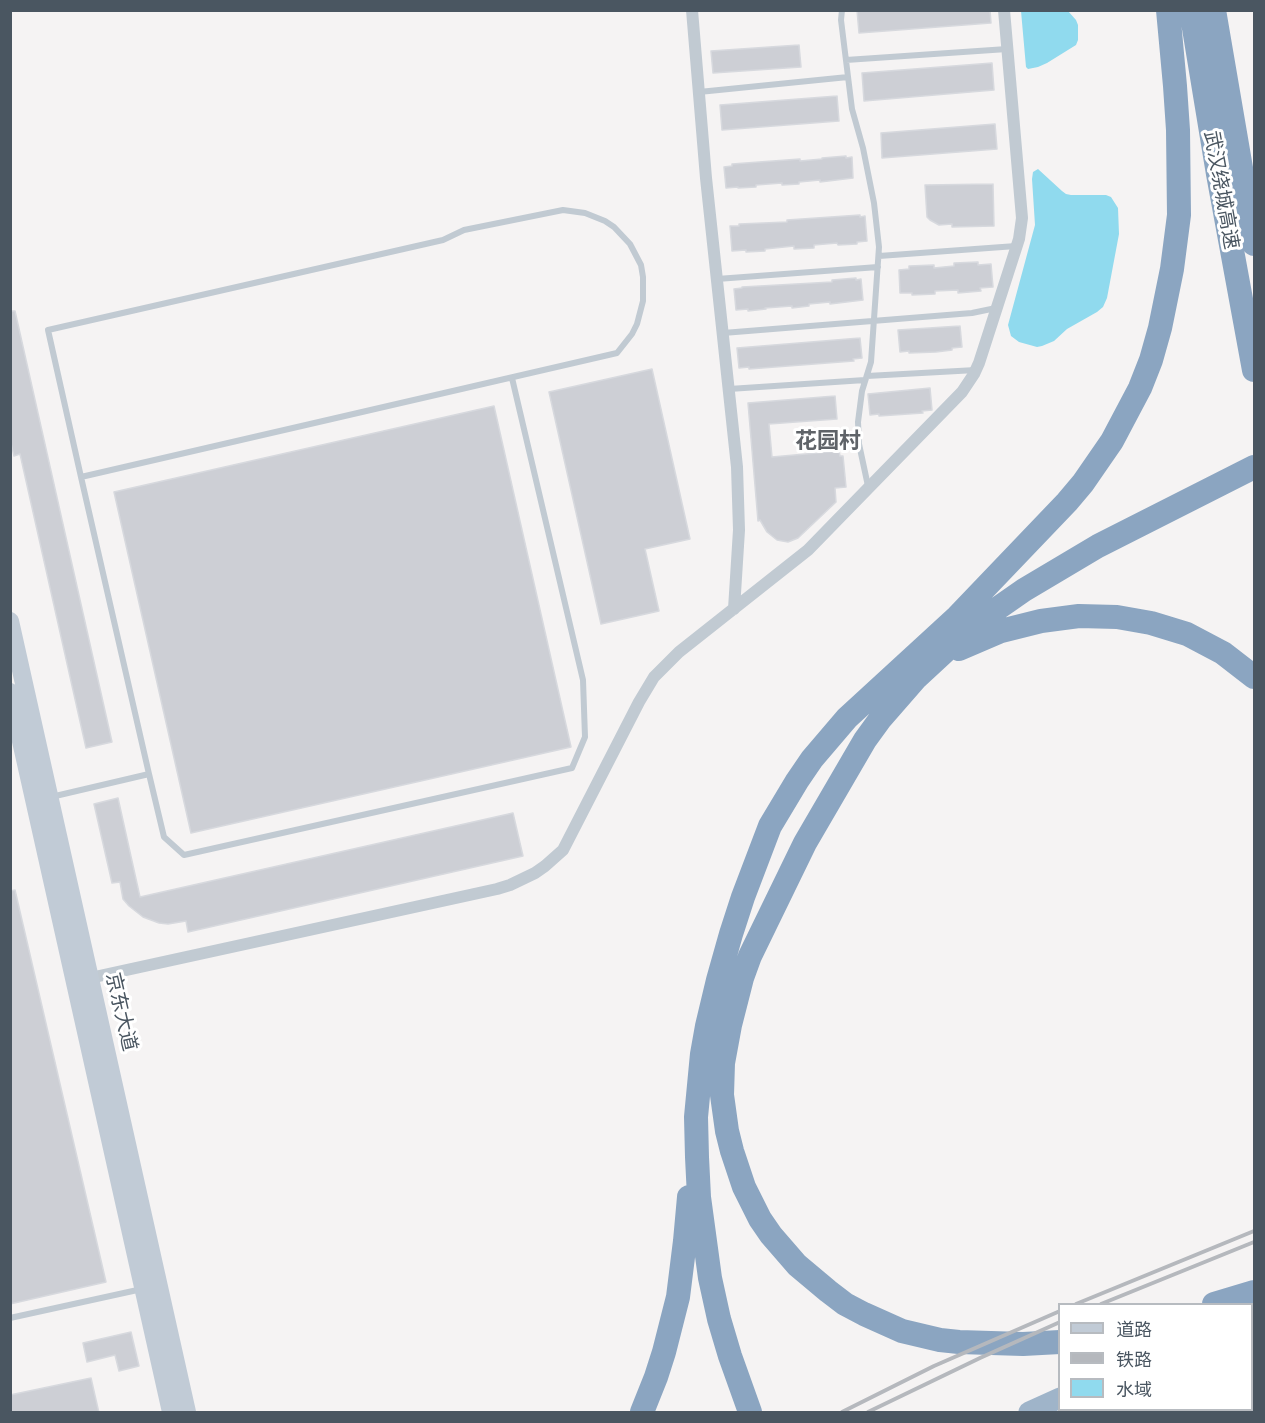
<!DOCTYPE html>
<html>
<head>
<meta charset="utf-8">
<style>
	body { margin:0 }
	#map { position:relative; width:1265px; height:1423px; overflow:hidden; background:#f5f3f3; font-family:Montserrat,"Noto Sans SC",sans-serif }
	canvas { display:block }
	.frame { position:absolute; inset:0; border:12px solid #4a5661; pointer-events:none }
	.legend { position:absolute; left:1058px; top:1303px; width:195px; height:108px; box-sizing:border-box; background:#fff; border:2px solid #b7bbc0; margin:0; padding:8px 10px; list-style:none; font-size:18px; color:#4a5661 }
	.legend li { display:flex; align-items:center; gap:12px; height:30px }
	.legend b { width:30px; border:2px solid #b7bbc0 }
</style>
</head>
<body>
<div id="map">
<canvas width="1265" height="1423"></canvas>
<div class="frame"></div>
<ul class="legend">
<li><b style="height:8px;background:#c1cbd6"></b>道路</li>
<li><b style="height:8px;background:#b5b8bd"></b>铁路</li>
<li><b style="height:16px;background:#90daee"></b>水域</li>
</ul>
</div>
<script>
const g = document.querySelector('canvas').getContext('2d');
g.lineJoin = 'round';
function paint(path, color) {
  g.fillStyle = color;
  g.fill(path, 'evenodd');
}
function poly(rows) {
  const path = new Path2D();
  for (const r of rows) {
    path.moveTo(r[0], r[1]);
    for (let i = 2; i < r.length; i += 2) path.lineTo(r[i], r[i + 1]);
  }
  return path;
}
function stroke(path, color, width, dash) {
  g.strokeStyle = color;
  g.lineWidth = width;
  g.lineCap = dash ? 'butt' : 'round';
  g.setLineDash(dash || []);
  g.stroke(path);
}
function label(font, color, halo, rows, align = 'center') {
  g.font = font + ' Montserrat,"Noto Sans SC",sans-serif';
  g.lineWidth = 6;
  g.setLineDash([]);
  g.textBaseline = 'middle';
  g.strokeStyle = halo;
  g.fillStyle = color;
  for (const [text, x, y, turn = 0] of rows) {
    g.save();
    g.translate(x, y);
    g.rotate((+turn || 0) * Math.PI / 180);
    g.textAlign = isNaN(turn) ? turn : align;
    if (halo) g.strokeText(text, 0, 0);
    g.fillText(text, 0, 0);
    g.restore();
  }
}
paint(poly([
	[1021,11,1068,11,1076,20,1078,25,1078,40,1076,45,1047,63,1038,67,1028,69,1026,67],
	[1038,169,1062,191,1066,194,1071,195,1106,195,1111,197,1118,208,1119,234,1107,298,1103,307,1097,312,1067,329,1054,341,1042,346,1037,347,1019,342,1011,336,1008,325,1035,225,1032,179,1033,172]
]), '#90daee');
const building = poly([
	[857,10,990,10,991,23,859,33,857,10],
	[799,45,801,67,713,73,711,51,799,45],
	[992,63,994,90,864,101,862,73,992,63],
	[837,96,839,121,722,130,720,105,837,96],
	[995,124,997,149,882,158,881,133,995,124],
	[846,156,846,158,852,157,853,178,820,182,820,180,799,182,799,184,782,185,782,183,756,185,756,187,738,188,738,187,726,188,724,167,732,166,732,164,800,159,800,161,822,159,822,158,846,156],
	[993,184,994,226,952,227,952,224,939,225,930,220,927,217,925,185,993,184],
	[860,215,860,217,865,216,867,241,857,242,857,244,838,245,837,243,814,245,814,248,794,249,794,246,765,249,765,251,746,252,746,250,732,251,730,226,739,226,739,224,787,222,787,220,860,215],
	[978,262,978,265,991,264,993,287,980,288,981,291,958,293,958,290,935,291,935,294,912,295,912,293,900,293,899,270,909,269,909,266,934,265,934,268,954,266,954,263,978,262],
	[856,278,856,280,861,279,863,300,830,304,830,302,809,304,809,306,792,308,792,306,765,308,766,309,748,311,748,309,736,310,734,289,742,288,742,287,832,282,832,280,856,278],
	[10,311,15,311,112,742,86,748,20,454,14,456,10,439,10,311],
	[960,326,962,347,952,348,952,350,936,352,909,353,909,351,900,352,898,330,960,326],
	[860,338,862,358,853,359,854,361,749,369,749,367,739,368,737,348,860,338],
	[652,369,690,539,645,549,659,611,601,624,549,392,652,369],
	[930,388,932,410,922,411,923,413,879,416,879,414,870,415,868,394,930,388],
	[835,396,837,419,769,424,772,457,839,451,840,456,843,456,846,487,835,488,836,502,798,538,788,542,777,540,767,532,760,520,758,521,748,403,835,396],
	[494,406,571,747,191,833,114,492,494,406],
	[118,798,140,897,513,813,523,856,188,932,186,921,168,924,159,923,143,917,129,906,123,899,120,882,112,883,94,804,118,798],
	[15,890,106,1282,10,1304,10,891,15,890],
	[131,1332,139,1366,119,1371,115,1355,87,1362,83,1343,131,1332],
	[91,1378,99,1413,10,1413,10,1395,91,1378]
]);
paint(building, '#cdcfd5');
stroke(building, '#d7d9de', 1.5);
stroke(poly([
	[842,10,841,20,852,109,863,148,874,203,879,247,871,362,862,391,858,422,859,444,868,486],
	[846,60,1007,49],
	[699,92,848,77],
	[879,256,1016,246],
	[717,279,878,267],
	[723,333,972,313,996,308],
	[867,376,976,370],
	[729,389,865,380],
	[81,477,617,353,632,334,637,324,643,301,643,277,641,265,630,244,614,227,605,221,585,213,563,210,464,230,443,240,48,330,81,477,149,774,164,837,184,855,572,768,585,737,583,680,512,378],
	[51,797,149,774],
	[10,1318,142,1289]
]), '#c1cad2', 6);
stroke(poly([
	[692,10,706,178,737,467,739,530,734,609],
	[90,978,497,889,510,885,535,873,545,866,563,850,639,702,654,677,679,652,808,550,962,392,974,374,979,363,1019,239,1022,218,1004,10]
]), '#c1cad2', 12);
stroke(poly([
	[10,621,187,1412],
	[10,692,171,1412]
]), '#c1cbd6', 18);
stroke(poly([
	[1252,1331,1254,1330],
	[1029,1412,1060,1398],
	[1085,1412,1091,1410]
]), '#9fb4c9', 21);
stroke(poly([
	[1191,10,1218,174,1254,370],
	[1214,10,1254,244],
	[959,649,1001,631,1041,621,1079,616,1117,617,1151,623,1187,634,1223,653,1254,677],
	[1214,1304,1254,1292],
	[1060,1342,1023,1344,959,1342,940,1340,902,1331,864,1314,845,1304,828,1291,797,1265,771,1235,760,1219,744,1187,732,1151,727,1131,722,1095,723,1063,730,1025,742,978,750,956,805,843,865,740,881,718,915,679,955,642,991,613,1024,590,1098,546,1254,467],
	[1252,1377,1254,1373],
	[642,1412,656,1377,664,1352,678,1297,685,1241,689,1197],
	[750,1412,730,1356,719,1319,710,1278,699,1197,697,1157,696,1117,702,1054,707,1026,718,980,731,934,743,897,770,826,797,781,812,759,847,718,957,617,1067,502,1083,483,1112,441,1140,388,1151,360,1160,328,1172,269,1179,215,1178,130,1175,86,1168,10],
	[1227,1412,1229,1410]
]), '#8ba5c1', 24);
stroke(poly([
	[1076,1304,1254,1231],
	[1101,1304,1254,1242],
	[842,1412,934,1366,1060,1311],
	[868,1412,980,1358,1060,1322]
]), '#b5b8bd', 4);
label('20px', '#4a5661', '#fff', [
	["武汉绕城高速",1221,190,80],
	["京东大道",121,1012,77]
]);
label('bold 22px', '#5f6368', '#fff', [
	["花园村",828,442]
]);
</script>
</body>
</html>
